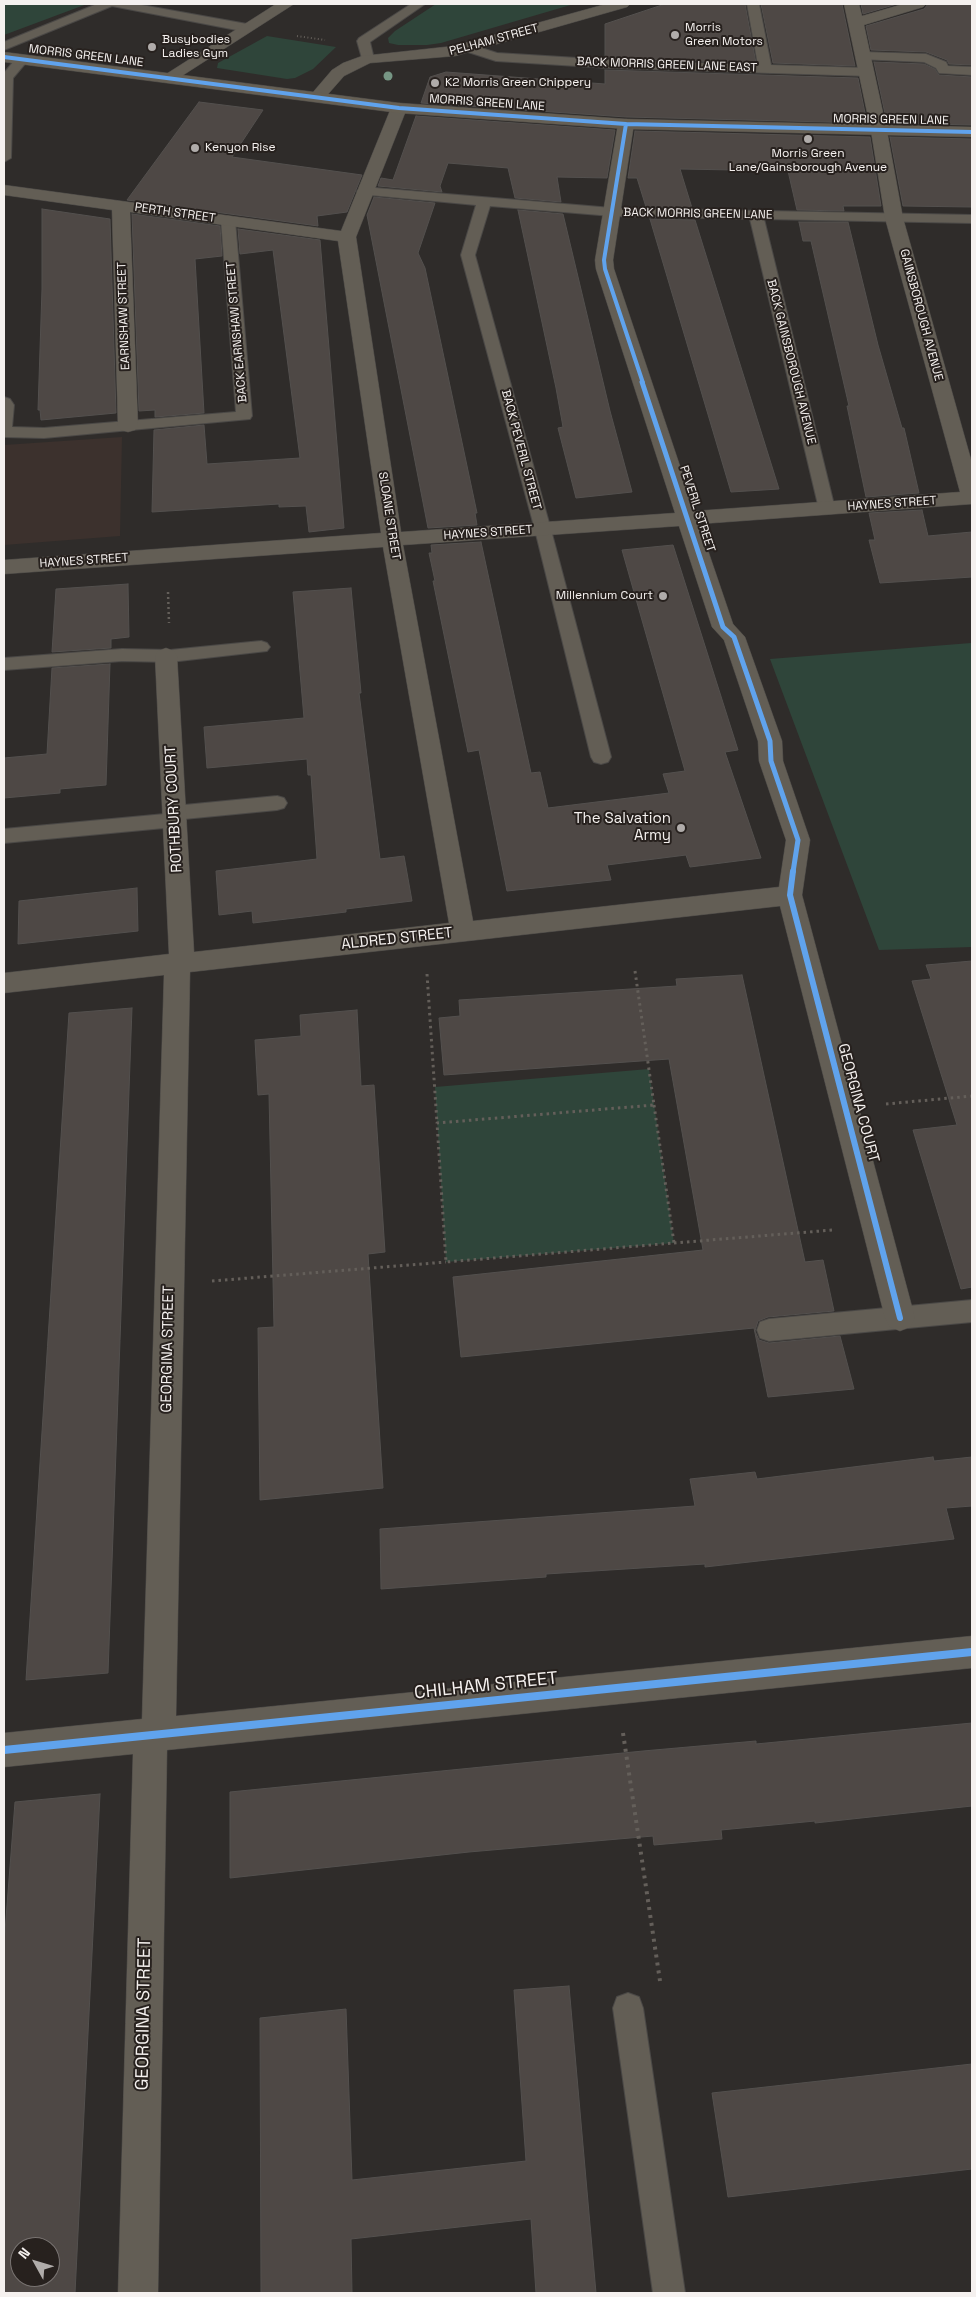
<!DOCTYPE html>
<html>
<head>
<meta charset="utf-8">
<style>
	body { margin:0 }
	#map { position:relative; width:976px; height:2297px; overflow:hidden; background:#2f2c2a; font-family:"Space Grotesk",sans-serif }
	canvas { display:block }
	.frame { position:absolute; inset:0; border:5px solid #f5f1ef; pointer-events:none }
	.north { position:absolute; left:10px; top:2237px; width:50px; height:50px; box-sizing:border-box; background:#27211e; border:1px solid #797472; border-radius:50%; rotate:309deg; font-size:14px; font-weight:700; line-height:20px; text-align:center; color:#f5f1ef }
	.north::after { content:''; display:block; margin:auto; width:18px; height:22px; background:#b0acaa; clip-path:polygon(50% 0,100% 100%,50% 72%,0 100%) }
</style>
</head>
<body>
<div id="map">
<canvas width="976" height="2297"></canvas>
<div class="frame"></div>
<div class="north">N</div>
</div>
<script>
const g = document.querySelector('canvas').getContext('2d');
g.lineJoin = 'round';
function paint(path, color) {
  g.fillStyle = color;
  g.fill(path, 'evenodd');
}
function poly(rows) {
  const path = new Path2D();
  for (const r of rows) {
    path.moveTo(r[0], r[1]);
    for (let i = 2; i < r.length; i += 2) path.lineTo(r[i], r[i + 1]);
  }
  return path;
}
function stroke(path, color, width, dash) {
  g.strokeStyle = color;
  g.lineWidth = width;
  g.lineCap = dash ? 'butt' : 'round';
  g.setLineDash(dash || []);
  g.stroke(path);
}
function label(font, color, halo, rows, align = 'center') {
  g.font = font + ' "Space Grotesk",sans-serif';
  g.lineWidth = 4;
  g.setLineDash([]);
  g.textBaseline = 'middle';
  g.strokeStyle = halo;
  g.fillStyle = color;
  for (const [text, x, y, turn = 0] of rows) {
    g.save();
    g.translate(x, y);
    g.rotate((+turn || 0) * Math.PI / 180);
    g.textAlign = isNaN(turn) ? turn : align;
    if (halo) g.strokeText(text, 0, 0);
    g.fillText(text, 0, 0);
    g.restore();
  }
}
paint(poly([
	[122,437,120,536,4,545,4,445]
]), '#3c312d');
paint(poly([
	[4,4,87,4,4,35],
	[436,4,574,4,441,43,427,45,398,45,389,43,388,38,395,31],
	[267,36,336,47,313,69,295,78,287,79,217,68,218,63],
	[971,643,972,647,972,947,879,950,770,659],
	[649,1069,674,1243,446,1262,435,1087]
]), '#2f453a');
const building = poly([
	[665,4,745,4,756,63,605,58,605,24,665,4],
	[761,4,842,4,855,66,773,63,761,4],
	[861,4,897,4,863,14,861,4],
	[928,4,972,4,972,65,949,64,947,60,926,52,871,50,866,26,924,9,928,4],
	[874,62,924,64,935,69,939,75,972,77,972,125,887,123,874,62],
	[605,70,858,78,867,123,626,117,421,103,430,77,446,72,605,84,605,70],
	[199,102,263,110,232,157,362,175,347,212,317,216,318,226,127,200,199,102],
	[416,116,615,130,607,178,557,177,561,202,515,198,508,168,448,163,440,186,442,192,378,186,381,178,393,180,416,116],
	[635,131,870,137,881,206,843,206,844,211,797,210,788,171,680,169,692,208,646,207,637,178,628,178,635,131],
	[890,137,972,139,972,207,903,206,890,137],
	[374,197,435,203,418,253,425,268,477,513,475,513,477,525,428,528,367,215,374,197],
	[42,209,110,219,116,413,41,420,40,410,38,410,42,289,42,209],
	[518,210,563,214,610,411,632,492,576,498,558,428,563,427,556,388,518,210],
	[132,214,220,226,222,256,195,259,204,413,155,417,155,410,139,411,132,214],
	[650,219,695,220,779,489,731,492,650,219],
	[799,222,848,222,878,345,902,428,904,428,919,493,866,497,847,406,849,406,811,241,803,241,799,222],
	[238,229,320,240,344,528,309,532,306,506,279,507,279,504,152,512,154,430,204,425,207,464,300,458,273,250,240,254,238,229],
	[922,510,928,536,972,532,972,577,880,583,869,540,875,540,869,513,922,510],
	[481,542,531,773,540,772,548,808,669,793,663,774,685,771,622,550,673,545,738,750,725,752,761,858,690,867,686,855,607,865,611,880,507,891,479,750,468,752,433,581,435,581,429,553,432,553,431,545,481,542],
	[128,584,129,637,111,639,111,648,52,652,56,589,128,584],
	[351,588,361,693,359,693,380,859,404,856,412,901,346,909,346,912,253,923,252,911,219,915,216,871,317,859,311,775,308,775,307,759,207,768,204,727,304,718,293,592,351,588],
	[110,664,106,785,60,789,60,793,4,798,4,758,47,754,52,668,110,664],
	[137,888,138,931,18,944,19,901,137,888],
	[972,961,972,1287,961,1289,913,1130,957,1125,912,981,931,979,926,965,972,961],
	[742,975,805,1262,823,1260,834,1311,768,1317,758,1321,755,1331,759,1340,769,1343,840,1336,854,1389,768,1397,754,1328,461,1357,453,1277,703,1250,669,1059,444,1075,439,1018,460,1016,459,1000,677,986,676,979,742,975],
	[132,1008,108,1673,26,1680,69,1013,132,1008],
	[357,1010,361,1086,374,1085,385,1252,368,1254,383,1488,260,1500,258,1328,274,1327,269,1094,258,1095,255,1040,301,1036,300,1015,357,1010],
	[933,1457,934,1461,972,1457,972,1506,946,1508,954,1539,705,1567,705,1564,546,1574,546,1577,381,1589,380,1529,695,1506,690,1479,755,1472,757,1479,933,1457],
	[972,1723,972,1806,815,1823,815,1821,721,1830,722,1839,654,1845,653,1836,469,1852,230,1878,230,1792,643,1751,756,1741,756,1744,972,1723],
	[100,1794,75,2293,4,2293,4,1944,15,1802,100,1794],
	[20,2247,50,2247,50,2277,20,2277,20,2247],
	[569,1986,596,2293,536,2293,531,2219,351,2239,352,2293,261,2293,260,2018,346,2009,352,2180,526,2161,514,1990,569,1986],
	[972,2064,972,2169,728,2197,712,2093,972,2064]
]);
paint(building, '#4e4845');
stroke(building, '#53504e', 1);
const lane = poly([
	[97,4,136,4,247,24,253,28,247,32,112,6,4,50,4,42,97,4],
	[411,4,425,4,370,42,374,59,368,63,363,62,357,41,359,38,411,4],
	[747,4,759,4,771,65,867,68,873,72,867,76,610,68,496,61,465,51,463,48,469,44,497,53,610,60,758,65,747,4],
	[864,52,926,54,946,62,948,66,972,67,972,75,939,73,936,68,924,62,859,59,858,56,864,52],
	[23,55,29,59,13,78,11,158,4,162,4,73,18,56,23,55],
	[364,187,612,208,972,215,972,223,764,219,835,509,833,513,827,514,821,513,819,509,750,219,612,216,490,206,475,255,551,530,611,757,608,762,601,764,594,762,591,757,535,530,461,255,476,205,359,194,357,191,364,187],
	[228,216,235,220,252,416,250,419,44,438,4,437,4,397,10,399,14,405,12,427,44,428,236,412,221,220,228,216],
	[261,641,267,643,270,647,267,651,170,662,122,661,4,670,4,658,122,649,170,650,261,641],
	[277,796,284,798,287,803,284,808,277,810,184,819,182,825,175,827,4,843,4,829,165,814,167,808,174,806,277,796],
	[972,1300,972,1322,769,1341,760,1338,757,1330,760,1322,769,1319,972,1300],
	[628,1993,639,1997,643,2008,685,2293,653,2293,613,2008,617,1997,628,1993]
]);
const street = poly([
	[276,4,294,4,174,81,162,81,160,78,276,4],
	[606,4,630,4,627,7,455,56,370,63,344,76,322,101,310,101,308,98,332,70,343,63,362,56,454,46,606,4],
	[844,4,859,4,862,16,903,4,926,4,923,7,864,25,887,131,903,218,972,463,972,504,699,524,733,624,745,637,782,741,783,761,810,840,802,895,915,1318,910,1327,900,1331,890,1327,885,1318,780,906,190,972,176,1716,972,1636,972,1668,167,1750,158,2293,118,2293,133,1754,4,1767,4,1733,142,1719,164,975,4,993,4,973,169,954,155,656,158,651,166,648,174,651,177,656,194,952,449,923,383,547,4,574,4,560,381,533,338,241,130,212,138,426,135,430,128,432,121,430,118,426,112,210,4,195,4,185,341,231,391,108,393,105,399,103,405,105,407,108,356,237,401,532,675,513,596,269,595,260,618,124,620,121,626,119,632,121,634,124,613,260,614,269,695,511,960,492,885,218,871,131,844,4],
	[679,526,712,627,724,640,758,741,759,761,786,840,779,887,473,921,403,545,679,526]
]);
const secondary = poly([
	[4,52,399,103,626,119,972,127,972,137,626,129,399,113,4,62,4,52]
]);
stroke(lane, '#4a4846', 2);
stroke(street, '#4a4846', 1);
stroke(secondary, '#4a4846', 1);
stroke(poly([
	[297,36,325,40]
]), '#645f5a', 2, [1, 2.5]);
stroke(poly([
	[168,592,169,623]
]), '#645f5a', 2.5, [2, 3]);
stroke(poly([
	[635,971,654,1105],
	[427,974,437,1123],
	[886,1104,972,1096],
	[654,1105,674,1243,446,1262,437,1123,654,1105],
	[674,1243,833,1230],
	[212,1281,446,1262]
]), '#645f5a', 3, [2.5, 4]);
stroke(poly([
	[623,1733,660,1981]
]), '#645f5a', 4, [3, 5]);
paint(lane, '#635e55');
paint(street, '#635e55');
paint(secondary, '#655f54');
stroke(poly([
	[4,57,399,108,626,124,972,132],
	[626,124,604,260,605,269,643,383]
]), '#60a3ed', 4);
stroke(poly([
	[642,382,723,627,734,637,770,741,771,761,798,840,793,872]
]), '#60a3ed', 5);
stroke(poly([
	[793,871,790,895,900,1318]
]), '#60a3ed', 6);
stroke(poly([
	[4,1750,972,1652]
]), '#60a3ed', 8);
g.fillStyle = '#769684';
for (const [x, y] of [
	[388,76]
]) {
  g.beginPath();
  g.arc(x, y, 4.5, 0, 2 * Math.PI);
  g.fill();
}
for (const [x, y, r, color] of [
	[675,35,5,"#b0acaa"],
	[152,47,5,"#b0acaa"],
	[435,83,5,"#b0acaa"],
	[808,139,5,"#b0acaa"],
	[195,148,5,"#b0acaa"],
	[663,596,5,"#b0acaa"],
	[681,828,5,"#b0acaa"]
]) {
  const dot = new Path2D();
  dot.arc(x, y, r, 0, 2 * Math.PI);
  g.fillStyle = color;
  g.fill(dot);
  stroke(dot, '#27211e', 2);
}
label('12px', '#f5f1ef', '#27211e', [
	["Morris",685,28],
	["Green Motors",685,42],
	["Busybodies",162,40],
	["Ladies Gym",162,54],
	["K2 Morris Green Chippery",445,83],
	["Kenyon Rise",205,148],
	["Morris Green",808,154,"center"],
	["Lane/Gainsborough Avenue",808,168,"center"],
	["Millennium Court",653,596,"right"]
], 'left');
label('12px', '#f5f1ef', '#27211e', [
	["PELHAM STREET",494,40,-15],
	["MORRIS GREEN LANE",86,56,7],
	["BACK MORRIS GREEN LANE EAST",667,65,2],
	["MORRIS GREEN LANE",487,103,4],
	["MORRIS GREEN LANE",891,120,1],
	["PERTH STREET",175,213,8],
	["BACK MORRIS GREEN LANE",698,214,1],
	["GAINSBOROUGH AVENUE",921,315,75],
	["EARNSHAW STREET",124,316,-92],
	["BACK EARNSHAW STREET",237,332,-95],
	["BACK GAINSBOROUGH AVENUE",791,362,76],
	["BACK PEVERIL STREET",521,450,75],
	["HAYNES STREET",892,504,-4],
	["PEVERIL STREET",697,509,72],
	["SLOANE STREET",389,516,81],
	["HAYNES STREET",488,533,-4],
	["HAYNES STREET",84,561,-4]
]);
label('15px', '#f5f1ef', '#27211e', [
	["ROTHBURY COURT",174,809,-93],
	["ALDRED STREET",397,939,-6],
	["GEORGINA COURT",858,1103,75],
	["GEORGINA STREET",168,1349,-89]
]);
label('15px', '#f5f1ef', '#27211e', [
	["The Salvation",671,819],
	["Army",671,836]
], 'right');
label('18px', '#f5f1ef', '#27211e', [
	["CHILHAM STREET",486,1686,-6],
	["GEORGINA STREET",144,2014,-89]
]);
</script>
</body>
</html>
